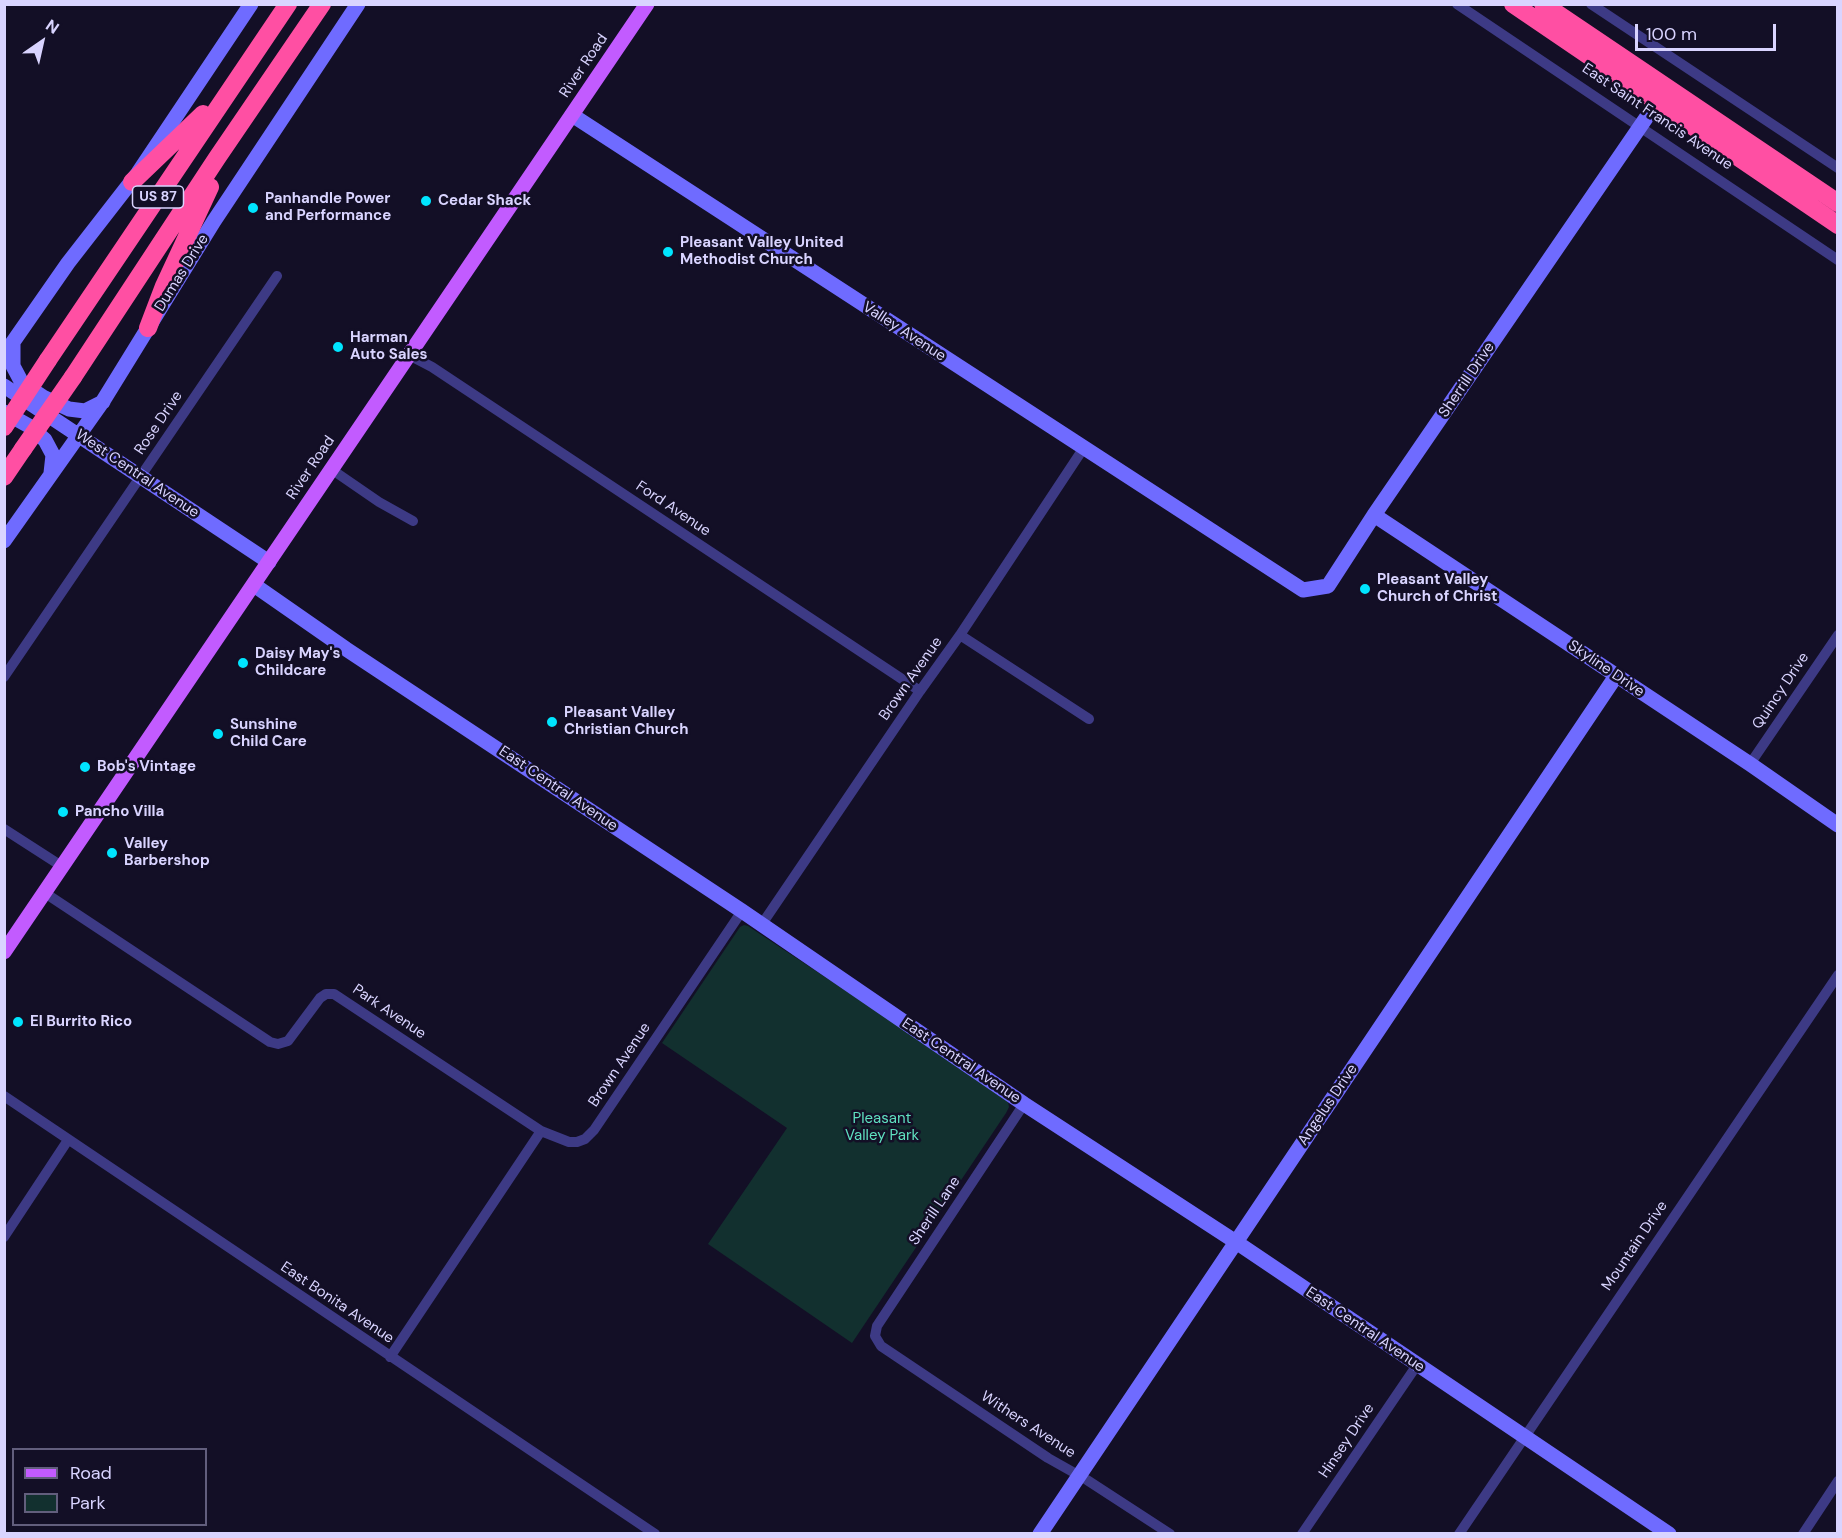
<!DOCTYPE html>
<html>
<head>
<meta charset="utf-8">
<style>
	body { margin:0 }
	#map { position:relative; width:1842px; height:1538px; overflow:hidden; background:#130f26; font-family:"DM Sans",sans-serif }
	canvas { display:block }
	.frame { position:absolute; inset:0; border:6px solid #d9d4ff; pointer-events:none }
	.legend { position:absolute; left:12px; top:1448px; width:195px; height:78px; box-sizing:border-box; background:#130f26; border:2px solid #625e7d; margin:0; padding:8px 10px; list-style:none; font-size:18px; color:#d9d4ff }
	.legend li { display:flex; align-items:center; gap:12px; height:30px }
	.legend b { width:30px; border:2px solid #625e7d }
	.north { position:absolute; left:12px; top:12px; width:60px; height:60px; -webkit-text-stroke:4px #130f26; paint-order:stroke; rotate:34deg; font-size:16px; font-weight:700; line-height:24px; text-align:center; color:#d9d4ff }
	.north::after { content:''; display:block; margin:auto; width:21px; height:27px; background:#d9d4ff; clip-path:polygon(50% 0,100% 100%,50% 72%,0 100%) }
	.scale { position:absolute; left:1635px; top:24px; width:141px; height:27px; box-sizing:border-box; border:3px solid #d9d4ff; border-top:0; padding-left:8px; font-size:18px; line-height:21px; white-space:nowrap; color:#d9d4ff; -webkit-text-stroke:4px #130f26; paint-order:stroke }
</style>
</head>
<body>
<div id="map">
<canvas width="1842" height="1538"></canvas>
<div class="frame"></div>
<ul class="legend">
<li><b style="height:8px;background:#c25bff"></b>Road</li>
<li><b style="height:16px;background:#12302f"></b>Park</li>
</ul>
<div class="north">N</div>
<div class="scale">100 m</div>
</div>
<script>
const g = document.querySelector('canvas').getContext('2d');
g.lineJoin = 'round';
function paint(path, color) {
  g.fillStyle = color;
  g.fill(path, 'evenodd');
}
function poly(rows) {
  const path = new Path2D();
  for (const r of rows) {
    path.moveTo(r[0], r[1]);
    for (let i = 2; i < r.length; i += 2) path.lineTo(r[i], r[i + 1]);
  }
  return path;
}
function stroke(path, color, width, dash) {
  g.strokeStyle = color;
  g.lineWidth = width;
  g.lineCap = dash ? 'butt' : 'round';
  g.setLineDash(dash || []);
  g.stroke(path);
}
function label(font, color, halo, rows, align = 'center') {
  g.font = font + ' "DM Sans",sans-serif';
  g.lineWidth = 5;
  g.setLineDash([]);
  g.textBaseline = 'middle';
  g.strokeStyle = halo;
  g.fillStyle = color;
  for (const [text, x, y, turn = 0] of rows) {
    g.save();
    g.translate(x, y);
    g.rotate((+turn || 0) * Math.PI / 180);
    g.textAlign = isNaN(turn) ? turn : align;
    if (halo) g.strokeText(text, 0, 0);
    g.fillText(text, 0, 0);
    g.restore();
  }
}
paint(poly([
	[744,925,748,926,1003,1095,1008,1102,1009,1107,1006,1113,852,1343,708,1244,787,1128,662,1043,740,927]
]), '#12302f');
stroke(poly([
	[1457,4,1838,260],
	[1591,4,1838,168],
	[409,355,432,367,920,691],
	[331,469,379,502,413,521],
	[960,635,1089,719],
	[4,677,277,276],
	[1750,764,1838,635],
	[4,829,63,867],
	[45,893,270,1042,278,1044,288,1041,320,998,326,994,334,994,541,1131,569,1142,577,1142,585,1139,594,1130,742,911],
	[762,924,920,691,960,635,1083,449],
	[4,1096,655,1534],
	[1024,1104,877,1326,875,1336,881,1346,1048,1458,1087,1480,1170,1534],
	[4,1237,68,1140],
	[390,1357,541,1131],
	[1302,1534,1417,1365],
	[1459,1534,1838,975],
	[1803,1534,1838,1481]
]), '#3d3a85', 10);
stroke(poly([
	[572,115,1303,590,1328,586,1374,515,1657,102],
	[13,343,13,366,22,383,43,397,69,409,85,411,103,402],
	[4,355,68,263,138,173,251,4],
	[4,386,269,562],
	[4,412,29,426,45,440,53,455,51,473],
	[1374,515,1750,764,1838,825],
	[4,541,103,401,214,221,358,4],
	[254,585,346,649,742,911,1024,1104,1236,1242,1669,1534],
	[1040,1534,1616,676]
]), '#6f6bff', 15);
stroke(poly([
	[4,952,647,4]
]), '#c25bff', 15);
stroke(poly([
	[1513,4,1838,225],
	[1543,4,1838,203],
	[132,182,203,114],
	[148,328,164,286,210,187],
	[48,360,288,4],
	[73,377,217,158,322,4],
	[4,477,23,449]
]), '#ff4fa3', 18);
stroke(poly([
	[4,427,48,360],
	[23,449,73,377]
]), '#ff4fa3', 18);
for (const [x, y, r, color] of [
	[426,201,6,"#00e5ff"],
	[253,208,6,"#00e5ff"],
	[668,252,6,"#00e5ff"],
	[338,347,6,"#00e5ff"],
	[1365,589,6,"#00e5ff"],
	[243,663,6,"#00e5ff"],
	[552,722,6,"#00e5ff"],
	[218,734,6,"#00e5ff"],
	[85,767,6,"#00e5ff"],
	[63,812,6,"#00e5ff"],
	[112,853,6,"#00e5ff"],
	[18,1022,6,"#00e5ff"]
]) {
  const dot = new Path2D();
  dot.arc(x, y, r, 0, 2 * Math.PI);
  g.fillStyle = color;
  g.fill(dot);
  stroke(dot, '#130f26', 2);
}
for (const [x, y, w] of [
	[158,197,51]
]) {
  const box = new Path2D();
  box.roundRect(x - w / 2, y - 11, w, 22, 4.5);
  g.fillStyle = '#130f26';
  g.fill(box);
  stroke(box, '#d9d4ff', 1.5);
}
label('bold 14px', '#d9d4ff', null, [
	["US 87",158,197]
]);
label('15px', '#d9d4ff', '#130f26', [
	["River Road",584,66,-56],
	["East Saint Francis Avenue",1657,117,34],
	["Dumas Drive",182,273,-58],
	["Valley Avenue",904,332,33],
	["Sherrill Drive",1467,380,-56],
	["Rose Drive",159,423,-56],
	["River Road",311,468,-56],
	["West Central Avenue",137,474,34],
	["Ford Avenue",673,509,34],
	["Skyline Drive",1606,669,34],
	["Brown Avenue",911,679,-55],
	["Quincy Drive",1781,691,-56],
	["East Central Avenue",558,789,34],
	["Park Avenue",389,1012,34],
	["East Central Avenue",961,1061,34],
	["Brown Avenue",620,1065,-56],
	["Angelus Drive",1328,1105,-56],
	["Sherill Lane",935,1211,-56],
	["Mountain Drive",1635,1246,-56],
	["East Bonita Avenue",337,1303,34],
	["East Central Avenue",1365,1330,34],
	["Withers Avenue",1028,1425,33],
	["Hinsey Drive",1347,1441,-56]
]);
label('bold 15px', '#d9d4ff', '#130f26', [
	["Panhandle Power",265,199],
	["and Performance",265,216],
	["Cedar Shack",438,201],
	["Pleasant Valley United",680,243],
	["Methodist Church",680,260],
	["Harman",350,338],
	["Auto Sales",350,355],
	["Pleasant Valley",1377,580],
	["Church of Christ",1377,597],
	["Daisy May's",255,654],
	["Childcare",255,671],
	["Pleasant Valley",564,713],
	["Christian Church",564,730],
	["Sunshine",230,725],
	["Child Care",230,742],
	["Bob's Vintage",97,767],
	["Pancho Villa",75,812],
	["Valley",124,844],
	["Barbershop",124,861],
	["El Burrito Rico",30,1022]
], 'left');
label('15px', '#5fe0c0', '#130f26', [
	["Pleasant",882,1119],
	["Valley Park",882,1136]
]);
</script>
</body>
</html>
